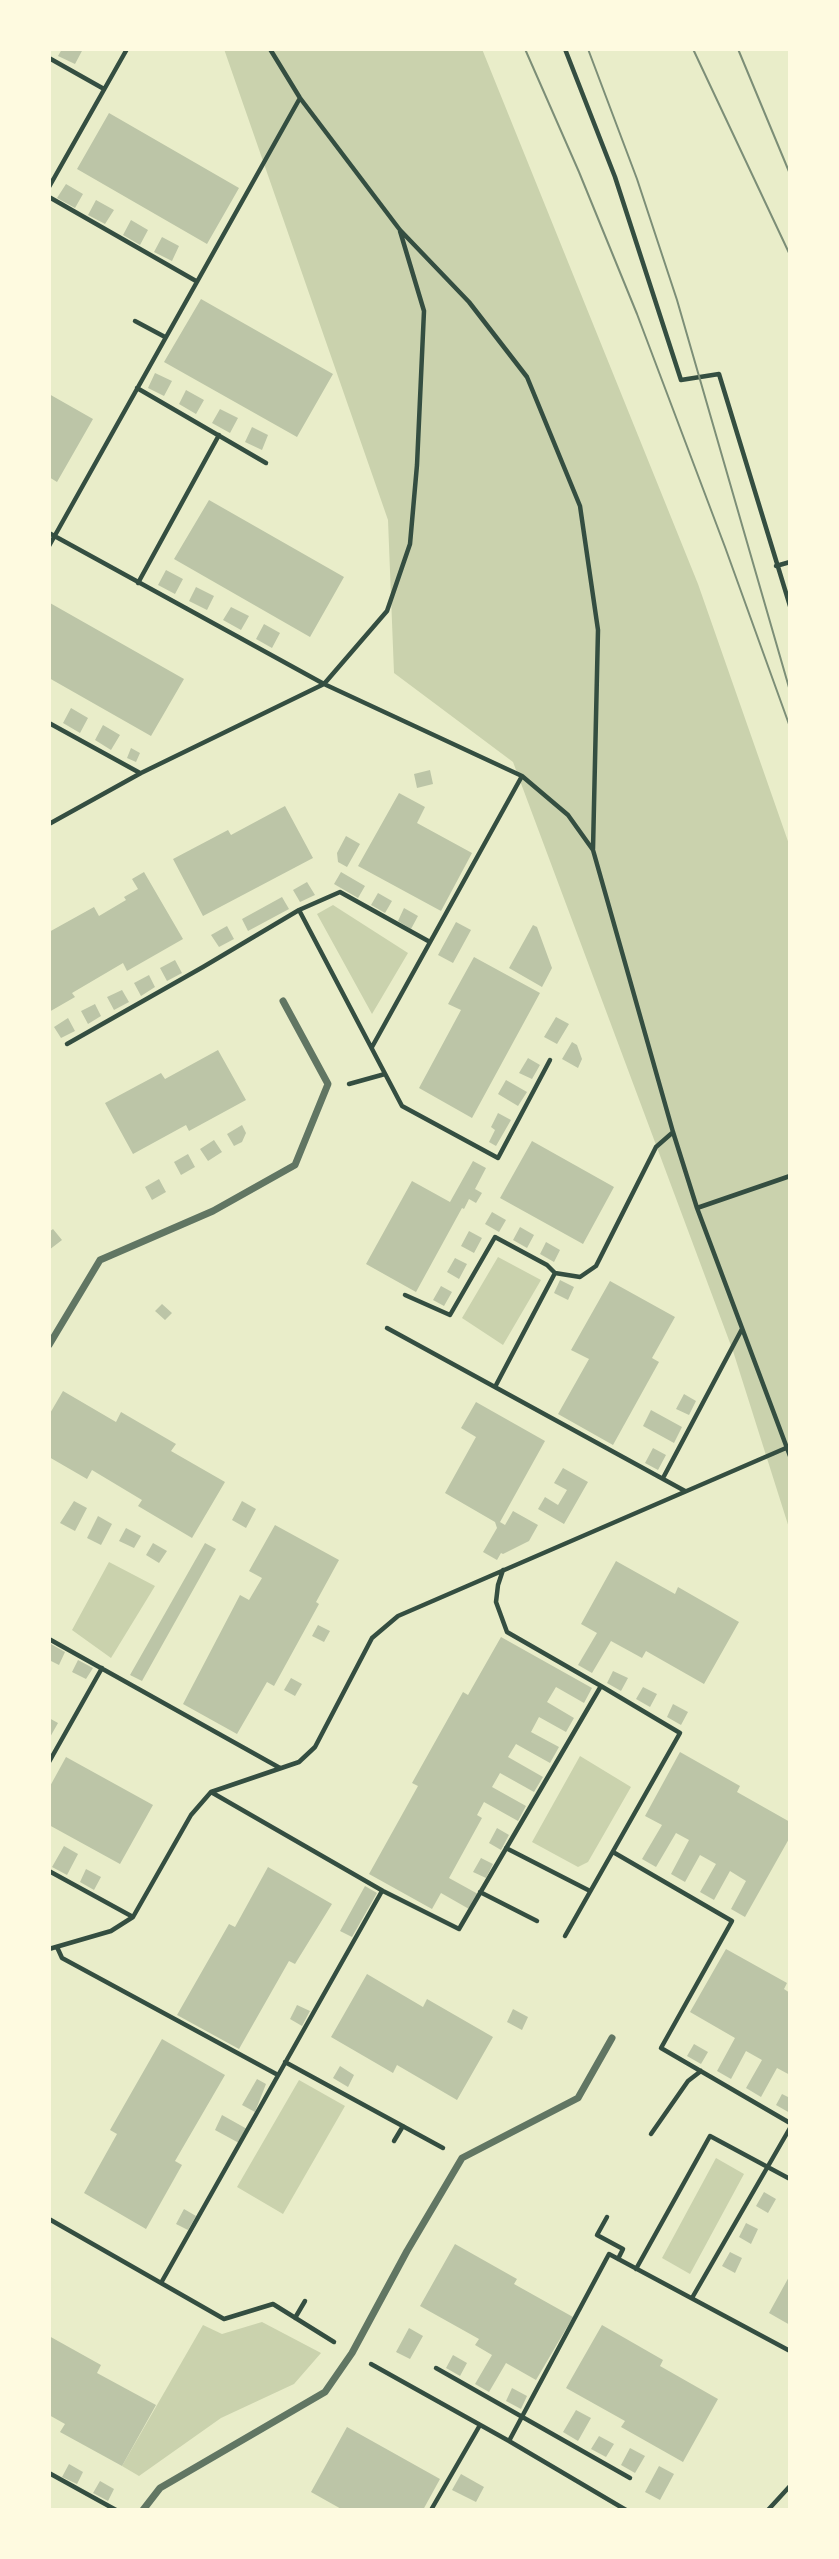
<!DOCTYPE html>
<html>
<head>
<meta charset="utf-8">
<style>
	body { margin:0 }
	#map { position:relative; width:839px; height:2559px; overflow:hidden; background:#e9edc9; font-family:"PT Sans Narrow",sans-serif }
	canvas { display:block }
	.frame { position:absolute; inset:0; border:51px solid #fefae0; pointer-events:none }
</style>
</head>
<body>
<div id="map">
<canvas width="839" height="2559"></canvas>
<div class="frame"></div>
</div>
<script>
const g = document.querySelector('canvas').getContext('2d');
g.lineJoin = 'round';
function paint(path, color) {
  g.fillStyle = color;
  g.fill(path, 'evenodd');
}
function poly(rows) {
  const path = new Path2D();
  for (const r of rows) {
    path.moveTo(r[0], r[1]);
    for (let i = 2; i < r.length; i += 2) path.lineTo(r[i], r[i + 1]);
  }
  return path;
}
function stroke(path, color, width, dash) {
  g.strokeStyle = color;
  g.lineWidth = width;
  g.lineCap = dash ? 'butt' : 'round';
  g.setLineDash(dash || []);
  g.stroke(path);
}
paint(poly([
	[224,49,482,49,698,584,790,847,790,1531,733,1351,513,762,394,673,388,520],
	[333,905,408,953,372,1014,317,914],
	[498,1257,541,1280,503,1345,462,1318],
	[109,1562,155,1586,111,1658,72,1630],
	[580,1756,631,1787,588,1862,578,1867,532,1842],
	[299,2080,345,2106,283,2214,237,2187],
	[716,2158,744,2174,690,2274,662,2258],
	[262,2322,321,2353,294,2384,221,2418,139,2476,122,2466,203,2325,222,2334]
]), '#cad2ad');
paint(poly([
	[62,49,83,49,75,64,58,56],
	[109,113,239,188,207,244,77,169],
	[66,184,83,194,75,208,57,198],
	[96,200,114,210,105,224,88,215],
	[131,220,148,230,140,245,123,235],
	[162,237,179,246,172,261,154,252],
	[201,299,333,374,297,437,164,362],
	[155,373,172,381,164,396,148,388],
	[186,390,204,400,196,414,179,404],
	[49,394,93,419,57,482,49,477],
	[220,409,238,418,230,433,212,423],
	[252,427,268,435,262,450,245,442],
	[209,500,344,577,310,637,174,559],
	[166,570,183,579,175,594,158,585],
	[196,587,214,596,207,610,189,601],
	[50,603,184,679,151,736,49,678],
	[231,607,249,616,241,630,223,620],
	[264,624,280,633,272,648,256,639],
	[71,708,88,718,80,733,63,723],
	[103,725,120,735,111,750,95,740],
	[131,748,140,753,136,762,127,758],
	[430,770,433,784,417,788,414,774],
	[399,793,425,807,417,823,472,853,441,911,358,866],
	[285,806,313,858,203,916,173,859,228,830,231,835],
	[346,836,360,844,347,867,338,862,337,853],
	[144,872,183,939,127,971,123,963,72,993,75,997,49,1012,49,932,94,907,99,916,126,900,124,897,138,889,132,879],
	[341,872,365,886,358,898,334,884],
	[307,882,315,895,300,902,293,890],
	[378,893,392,901,385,913,371,905],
	[282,897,289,909,248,931,242,919],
	[404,908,418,916,411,929,398,921],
	[456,922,471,930,453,963,438,955],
	[533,925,537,927,552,968,542,987,509,968],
	[227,926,234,939,219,947,211,935],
	[474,957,540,993,472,1118,419,1088,461,1010,448,1004],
	[175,960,182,973,167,981,160,968],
	[149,975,155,987,141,996,134,983],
	[122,990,129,1002,114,1010,107,997],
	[95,1004,101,1016,88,1024,81,1011],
	[556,1017,569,1024,557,1044,544,1037],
	[68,1018,75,1031,61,1038,54,1027],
	[572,1042,577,1045,582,1059,578,1068,562,1059],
	[218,1050,246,1100,189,1131,186,1125,133,1154,105,1103,161,1073,165,1079],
	[528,1058,540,1065,532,1079,519,1073],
	[506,1080,527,1092,518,1106,498,1094],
	[498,1113,511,1120,496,1146,489,1142,495,1130,491,1127],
	[242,1125,246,1133,242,1142,234,1146,227,1134],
	[214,1140,222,1152,208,1161,200,1149],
	[532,1141,614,1187,583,1244,500,1198],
	[188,1154,195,1167,181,1175,174,1162],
	[473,1161,486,1168,475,1189,482,1193,476,1203,469,1199,464,1209,462,1208,416,1292,366,1264,412,1181,450,1202],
	[159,1179,166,1192,152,1200,145,1187],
	[492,1212,506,1220,499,1232,485,1224],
	[520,1227,534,1235,527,1248,513,1240],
	[53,1229,62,1240,49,1250,49,1232],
	[469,1231,482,1238,474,1253,461,1246],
	[546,1242,560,1250,554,1262,540,1254],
	[455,1258,467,1264,459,1279,447,1272],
	[560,1280,574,1287,568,1300,554,1293],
	[610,1281,675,1317,652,1358,659,1362,613,1445,558,1414,589,1359,571,1350],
	[441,1286,452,1292,444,1306,433,1300],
	[162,1304,172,1313,165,1320,155,1311],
	[63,1391,116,1422,121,1412,176,1444,171,1451,225,1482,192,1538,138,1506,142,1500,92,1470,87,1479,49,1457,49,1415],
	[684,1394,696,1401,689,1415,676,1409],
	[476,1402,545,1441,500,1522,505,1525,513,1511,538,1525,529,1541,503,1554,501,1553,497,1560,483,1552,497,1528,495,1522,445,1493,476,1437,461,1428],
	[651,1410,682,1427,674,1443,643,1426],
	[653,1448,666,1455,658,1470,645,1463],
	[563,1468,588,1482,564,1524,538,1509,545,1497,558,1505,567,1490,554,1483],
	[74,1501,87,1508,75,1531,60,1523],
	[242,1501,256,1509,246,1528,232,1520],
	[98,1516,112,1524,101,1545,87,1538],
	[275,1525,339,1560,316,1602,319,1604,274,1686,267,1682,237,1734,183,1704,240,1595,249,1600,262,1578,249,1571],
	[126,1528,141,1536,134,1548,119,1541],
	[153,1543,167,1551,159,1563,146,1555],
	[205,1543,216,1549,142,1681,130,1675],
	[616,1561,675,1594,678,1587,739,1622,704,1684,646,1651,642,1658,611,1641,592,1673,578,1665,597,1633,581,1624],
	[318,1625,330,1631,324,1642,312,1636],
	[501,1637,592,1688,584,1703,556,1687,547,1702,574,1718,566,1732,539,1717,531,1732,559,1747,550,1763,516,1744,508,1757,543,1777,534,1792,500,1773,492,1787,526,1806,518,1821,484,1802,477,1815,482,1818,449,1878,478,1894,469,1909,441,1893,432,1909,369,1874,418,1786,412,1783,463,1692,468,1695],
	[51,1644,65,1652,59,1665,49,1660],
	[78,1660,93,1668,86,1679,72,1672],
	[613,1671,628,1678,621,1691,607,1683],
	[291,1678,302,1684,295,1696,284,1690],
	[643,1687,657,1694,650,1707,636,1699],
	[673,1704,688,1712,681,1725,667,1717],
	[49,1718,58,1723,49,1739],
	[680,1752,740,1786,737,1792,790,1822,790,1837,745,1917,731,1909,746,1881,730,1871,714,1900,700,1892,716,1864,700,1855,685,1882,671,1874,689,1840,676,1833,656,1867,642,1859,662,1825,645,1816],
	[66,1757,153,1805,120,1864,49,1825,49,1788],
	[497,1828,509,1835,501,1850,489,1843],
	[64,1846,78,1854,67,1875,52,1867],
	[481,1858,493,1864,486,1878,473,1872],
	[268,1867,332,1904,295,1964,289,1961,239,2049,177,2015,229,1924,235,1927],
	[86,1869,101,1877,94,1890,80,1882],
	[365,1886,377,1893,352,1937,340,1931],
	[726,1949,787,1983,784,1989,790,1993,790,2075,777,2068,761,2097,746,2088,762,2060,746,2051,731,2079,717,2071,735,2038,690,2012],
	[367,1974,423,2007,427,1999,493,2037,457,2100,397,2065,393,2073,331,2037],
	[297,2005,310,2011,302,2026,290,2019],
	[513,2009,528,2017,522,2030,507,2022],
	[162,2039,225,2075,175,2161,182,2165,146,2229,84,2193,117,2134,110,2130],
	[694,2044,708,2052,701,2064,687,2056],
	[340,2066,354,2075,348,2087,333,2078],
	[257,2079,266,2084,255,2112,242,2105],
	[782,2094,790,2098,790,2113,776,2105],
	[222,2115,247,2129,239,2143,215,2130],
	[764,2192,776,2199,768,2213,756,2206],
	[184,2209,196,2216,188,2230,176,2224],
	[746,2223,758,2229,751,2244,739,2237],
	[455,2244,517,2279,514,2284,573,2317,536,2380,506,2363,489,2392,475,2384,492,2355,475,2345,479,2339,420,2306],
	[730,2252,742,2258,735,2273,722,2266],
	[790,2275,790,2325,769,2313],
	[602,2325,663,2360,660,2366,718,2399,683,2462,621,2427,625,2421,566,2388],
	[409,2328,423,2336,410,2359,396,2352],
	[49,2336,101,2365,97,2373,156,2405,122,2466,60,2432,65,2424,49,2415],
	[453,2355,467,2363,460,2376,446,2368],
	[512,2388,527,2396,521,2409,506,2401],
	[576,2410,591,2418,578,2441,563,2432],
	[347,2427,440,2479,423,2510,343,2510,311,2492],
	[599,2436,614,2444,606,2457,591,2449],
	[630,2448,645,2456,635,2473,621,2465],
	[69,2464,83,2472,77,2484,62,2477],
	[659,2466,674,2474,660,2500,645,2492],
	[461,2474,484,2487,476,2502,452,2490],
	[100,2481,114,2489,108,2501,93,2493]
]), '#bcc5a7');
stroke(poly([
	[270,49,300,98,400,230,469,302,527,377,580,506,598,630,593,849],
	[565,49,615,177,681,380,719,374,790,606],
	[49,58,104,89],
	[49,187,127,49],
	[49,197,196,281],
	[135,321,165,337],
	[137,388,266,463],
	[49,533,324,684,387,611,410,544,417,465,424,311,400,231],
	[49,546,300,98],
	[776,566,790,562],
	[138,583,219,435],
	[49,723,140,773],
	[49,824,141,773,324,684,522,776,568,815,593,850,673,1132,697,1208,790,1456],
	[299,910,402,1106,498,1158,550,1060],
	[67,1044,203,967,299,910,340,892,430,942],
	[372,1047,522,776],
	[349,1084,385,1074],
	[697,1208,790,1176],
	[405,1295,450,1315,495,1237,547,1265,555,1273],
	[387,1328,685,1491],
	[495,1387,555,1273,580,1277,596,1266,656,1147,672,1133],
	[663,1478,742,1329],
	[503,1570,498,1585,496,1602,507,1632,601,1686],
	[49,1639,280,1768],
	[49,1762,102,1668],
	[211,1792,383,1891,459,1929,601,1686,680,1733,565,1936],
	[506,1848,590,1891],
	[613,1852,732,1921,661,2048,790,2123],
	[49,1871,133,1917],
	[480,1892,537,1921],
	[57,1947,62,1958,278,2075],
	[49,1949,111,1931,133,1917,191,1815,211,1792,299,1762,315,1747,372,1638,398,1616,786,1448],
	[285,2062,443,2148],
	[651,2134,688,2081,701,2071],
	[394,2141,403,2126],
	[607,2217,597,2235,623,2249,618,2259],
	[49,2219,224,2319,273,2304,334,2342],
	[636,2269,710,2136,790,2179],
	[161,2283,382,1891],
	[692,2298,790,2128],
	[295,2318,305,2301],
	[371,2364,509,2441,626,2510],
	[436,2368,630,2478],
	[509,2441,609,2254,790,2351],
	[49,2473,116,2510],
	[431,2510,480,2425],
	[768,2510,790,2486]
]), '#344e41', 4.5);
stroke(poly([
	[49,1345,100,1260,213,1211,295,1165,328,1084,283,1001],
	[143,2510,160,2488,325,2392,352,2353,407,2251,462,2158,578,2098,612,2038]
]), '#617663', 7);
stroke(poly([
	[525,49,579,172,637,314,725,547,790,727],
	[588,49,637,179,677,300,790,691],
	[693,49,790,255],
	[738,49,790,174]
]), '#7c8e77', 2);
</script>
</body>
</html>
